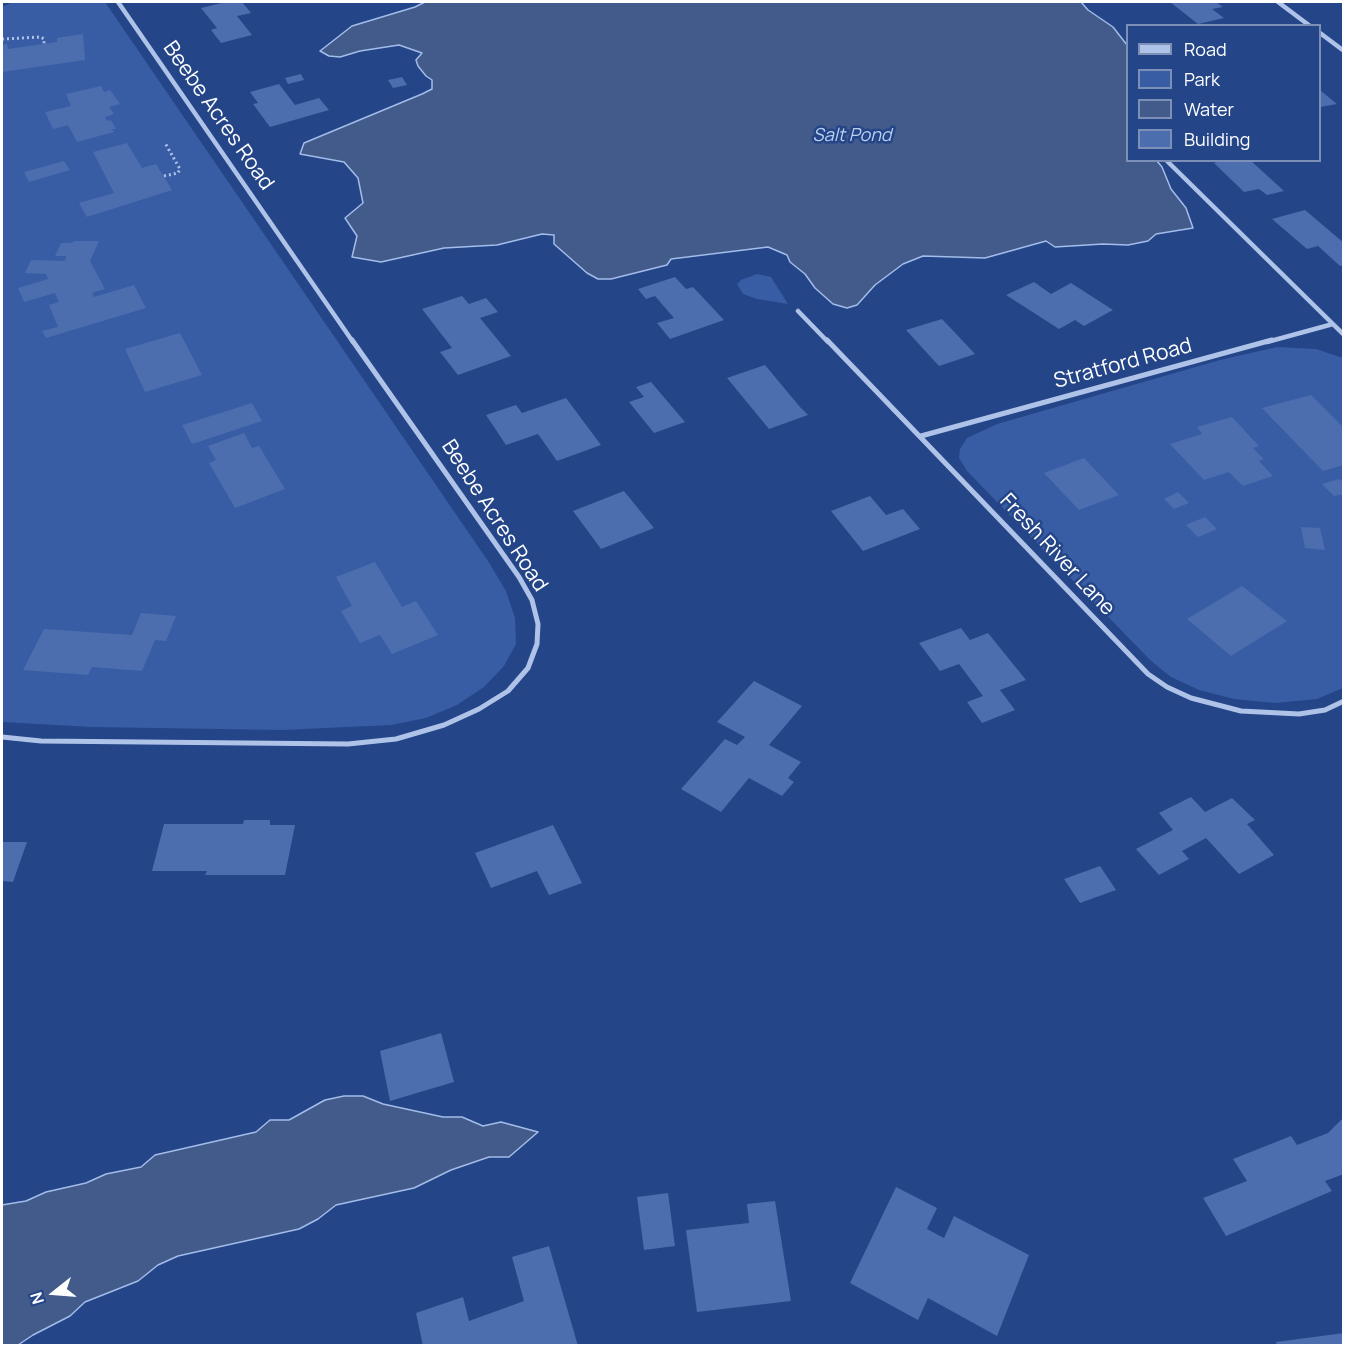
<!DOCTYPE html>
<html>
<head>
<meta charset="utf-8">
<style>
	body { margin:0 }
	#map { position:relative; width:1345px; height:1347px; overflow:hidden; background:#244587; font-family:Manrope,sans-serif }
	canvas { display:block }
	.frame { position:absolute; inset:0; border:3px solid #fff; pointer-events:none }
	.legend { position:absolute; left:1126px; top:24px; width:195px; height:138px; box-sizing:border-box; background:#244587; border:2px solid #7c8fb7; margin:0; padding:8px 10px; list-style:none; font-size:18px; color:#fff }
	.legend li { display:flex; align-items:center; gap:12px; height:30px }
	.legend b { width:30px; border:2px solid #7c8fb7 }
	.north { position:absolute; left:24px; top:1263px; width:60px; height:60px; -webkit-text-stroke:4px #244587; paint-order:stroke; rotate:253deg; font-size:16px; font-weight:700; line-height:24px; text-align:center; color:#fff }
	.north::after { content:''; display:block; margin:auto; width:21px; height:27px; background:#fff; clip-path:polygon(50% 0,100% 100%,50% 72%,0 100%) }
</style>
</head>
<body>
<div id="map">
<canvas width="1345" height="1347"></canvas>
<div class="frame"></div>
<ul class="legend">
<li><b style="height:8px;background:#afc3e9"></b>Road</li>
<li><b style="height:16px;background:#385da4"></b>Park</li>
<li><b style="height:16px;background:#435b8b"></b>Water</li>
<li><b style="height:16px;background:#4c6eaf"></b>Building</li>
</ul>
<div class="north">N</div>
</div>
<script>
const g = document.querySelector('canvas').getContext('2d');
g.lineJoin = 'round';
function paint(path, color) {
  g.fillStyle = color;
  g.fill(path, 'evenodd');
}
function poly(rows) {
  const path = new Path2D();
  for (const r of rows) {
    path.moveTo(r[0], r[1]);
    for (let i = 2; i < r.length; i += 2) path.lineTo(r[i], r[i + 1]);
  }
  return path;
}
function stroke(path, color, width, dash) {
  g.strokeStyle = color;
  g.lineWidth = width;
  g.lineCap = dash ? 'butt' : 'round';
  g.setLineDash(dash || []);
  g.stroke(path);
}
function label(font, color, halo, rows, align = 'center') {
  g.font = font + ' Manrope,sans-serif';
  g.lineWidth = 5;
  g.setLineDash([]);
  g.textBaseline = 'middle';
  g.strokeStyle = halo;
  g.fillStyle = color;
  for (const [text, x, y, turn = 0] of rows) {
    g.save();
    g.translate(x, y);
    g.rotate((+turn || 0) * Math.PI / 180);
    g.textAlign = isNaN(turn) ? turn : align;
    if (halo) g.strokeText(text, 0, 0);
    g.fillText(text, 0, 0);
    g.restore();
  }
}
paint(poly([
	[13,2,105,2,488,561,506,591,515,618,516,644,504,666,484,687,457,705,426,718,391,725,282,730,91,727,2,722,2,7],
	[757,274,771,277,788,304,757,299,743,294,737,284,741,280],
	[1277,347,1316,349,1343,358,1343,688,1317,699,1275,703,1234,699,1199,690,1171,677,1151,661,967,471,959,458,960,449,967,438,997,424,1220,360]
]), '#385da4');
const water = poly([
	[425,2,1081,2,1088,10,1113,27,1127,45,1128,160,1157,161,1162,167,1171,189,1186,208,1193,228,1156,234,1148,241,1128,245,1103,244,1055,247,1046,241,985,258,923,256,903,264,875,285,857,305,847,308,833,304,815,288,805,274,790,262,787,255,768,247,671,259,667,265,611,279,598,279,587,273,554,244,554,235,542,234,497,245,444,248,381,262,352,257,357,236,345,218,363,203,358,178,344,162,300,154,304,143,422,94,432,89,432,80,426,76,418,66,416,60,422,53,399,45,360,51,340,57,329,56,320,51,352,26,415,7,425,2],
	[344,1096,363,1096,383,1104,443,1117,462,1117,483,1126,501,1122,538,1132,509,1157,489,1157,451,1170,414,1188,336,1205,318,1219,299,1229,178,1256,158,1265,138,1281,85,1302,70,1316,33,1335,18,1345,2,1345,2,1205,26,1201,46,1192,86,1183,106,1174,141,1167,155,1155,256,1132,270,1120,289,1120,325,1100,344,1096]
]);
paint(water, '#435b8b');
stroke(water, '#a3bdea', 1.5);
paint(poly([
	[226,2,242,2,251,13,237,16,252,35,221,43,211,30,217,28,201,8],
	[1170,2,1216,2,1223,7,1212,9,1224,18,1198,24],
	[83,34,85,60,2,72,2,45,7,44,8,49,57,42,57,38],
	[301,74,304,80,288,84,285,78],
	[402,77,407,85,393,88,388,80],
	[279,84,295,105,319,98,329,110,270,127,253,104,258,103,250,92],
	[101,86,104,92,110,90,120,104,109,107,114,114,105,117,107,121,111,120,116,129,112,129,114,132,77,142,68,125,53,129,45,112,71,106,66,94],
	[1320,90,1337,104,1320,107],
	[127,143,142,168,156,164,172,190,87,217,79,203,114,193,93,152],
	[1223,160,1250,160,1284,191,1267,195,1259,189,1244,192,1214,163],
	[64,161,70,170,29,182,24,172],
	[1305,210,1344,243,1344,265,1340,266,1318,246,1307,249,1272,219],
	[74,241,99,241,90,261,105,289,92,293,94,297,134,285,146,308,46,338,42,331,58,327,49,305,59,302,55,293,24,302,18,288,48,279,46,274,25,273,31,260,65,261,66,256,55,256,61,243,72,243],
	[675,277,686,289,693,287,724,320,670,339,657,323,674,318,655,296,646,299,638,289],
	[1034,282,1051,294,1071,283,1113,310,1084,326,1075,320,1059,329,1006,295],
	[462,296,469,304,486,298,498,312,480,318,511,356,458,375,440,352,452,348,422,309],
	[942,319,975,354,939,366,906,330],
	[180,333,202,375,145,392,125,349],
	[765,365,800,407,808,415,769,429,727,378],
	[651,382,685,422,654,433,629,402,644,397,636,387],
	[1311,395,1344,428,1344,465,1323,471,1262,408],
	[566,398,601,445,557,461,538,434,506,445,486,415,516,405,522,413],
	[252,403,262,421,192,444,182,425],
	[1232,417,1259,446,1253,448,1264,459,1259,461,1273,476,1243,486,1229,472,1204,480,1170,444,1202,434,1197,427],
	[244,433,252,448,259,446,285,489,235,508,209,463,216,460,208,446],
	[1084,458,1119,495,1079,510,1044,473],
	[1339,479,1344,483,1344,494,1334,496,1322,484],
	[624,491,654,528,601,549,573,511],
	[1178,492,1189,503,1174,509,1164,499],
	[870,496,886,515,903,509,920,529,863,551,831,511],
	[1205,517,1217,529,1198,537,1186,525],
	[1301,527,1320,528,1325,550,1305,548],
	[375,562,402,607,416,601,438,635,392,654,380,635,360,643,341,611,352,606,336,577],
	[1242,586,1287,621,1231,656,1187,619],
	[141,613,176,616,166,641,155,640,142,671,92,667,88,675,23,670,44,629,132,635],
	[961,628,970,640,988,633,1026,680,1000,690,1015,710,982,723,967,702,983,696,959,664,940,671,919,643],
	[754,681,802,706,769,745,801,762,788,778,794,782,782,796,749,778,721,812,681,789,725,739,737,745,745,737,717,722],
	[1191,797,1205,812,1232,798,1255,820,1247,824,1274,855,1239,874,1206,838,1182,851,1189,859,1159,875,1136,849,1173,830,1159,813],
	[244,820,270,820,270,825,295,825,285,875,205,875,207,871,152,871,164,824,243,824],
	[553,825,582,883,549,895,537,871,491,888,475,853],
	[2,842,27,842,13,882,2,881],
	[1100,866,1116,890,1080,903,1064,879],
	[441,1033,454,1082,390,1101,380,1051],
	[1344,1117,1344,1174,1325,1181,1332,1191,1226,1236,1203,1198,1247,1181,1233,1159,1291,1136,1297,1145,1328,1133],
	[896,1187,937,1208,927,1229,944,1238,954,1216,1029,1255,997,1336,928,1298,918,1320,850,1283],
	[668,1193,675,1246,644,1250,637,1197],
	[775,1201,791,1301,697,1312,686,1230,749,1223,747,1204],
	[549,1246,578,1346,423,1346,416,1313,463,1297,469,1321,524,1301,512,1257],
	[1344,1333,1344,1346,1277,1346,1276,1342]
]), '#4c6eaf');
stroke(poly([
	[2,39,41,37,44,39,44,44],
	[164,176,178,173,180,169,165,143]
]), '#afc3e9', 3, [2, 3]);
stroke(poly([
	[118,2,353,342],
	[1278,2,1310,26],
	[1320,33,1344,51],
	[1166,160,1344,335],
	[798,311,828,342],
	[1267,342,1333,324]
]), '#afc3e9', 4.5);
stroke(poly([
	[827,340,1148,674,1167,687,1191,698,1241,711,1299,714,1325,710,1344,701],
	[921,436,1272,340],
	[2,737,41,741,348,744,396,739,444,725,479,709,508,691,528,668,537,644,538,624,532,600,519,577,352,340]
]), '#afc3e9', 5);
label('italic 18px', '#bbcef0', '#244587', [
	["Salt Pond",852,136]
]);
label('21px', '#fff', '#244587', [
	["Beebe Acres Road",218,116,55],
	["Stratford Road",1123,364,-15],
	["Beebe Acres Road",494,516,57],
	["Fresh River Lane",1057,555,47]
]);
</script>
</body>
</html>
